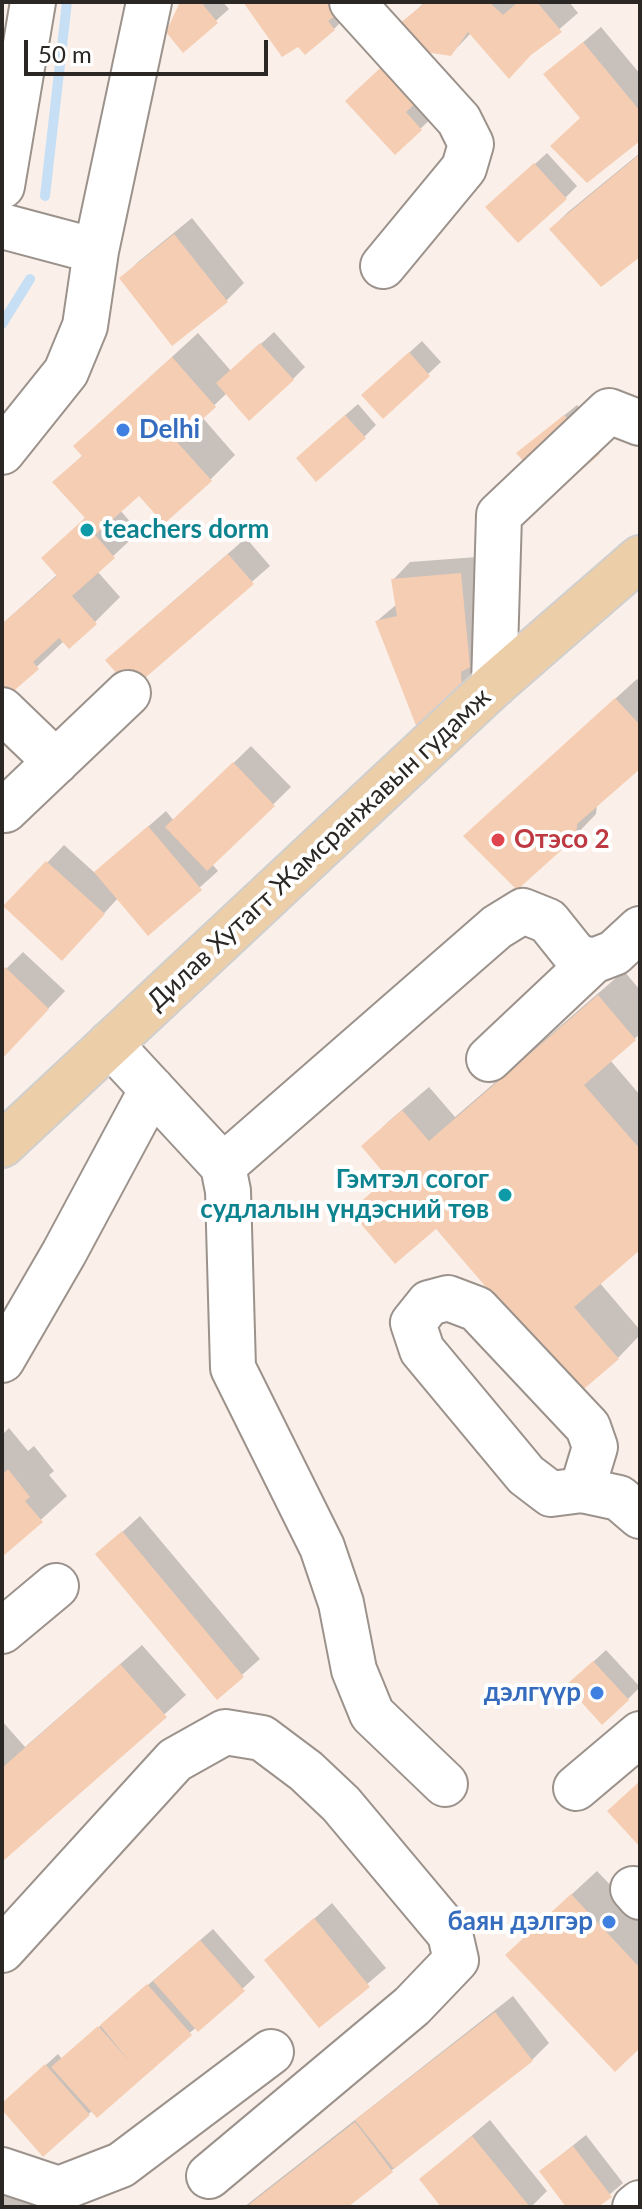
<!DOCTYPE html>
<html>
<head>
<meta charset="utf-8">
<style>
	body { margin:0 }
	#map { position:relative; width:642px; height:2209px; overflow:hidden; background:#fbf0e9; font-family:Lato,sans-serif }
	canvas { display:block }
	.frame { position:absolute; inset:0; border:4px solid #2b2724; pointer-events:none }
	.scale { position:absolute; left:24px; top:40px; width:244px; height:36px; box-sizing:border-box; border:4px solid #2b2724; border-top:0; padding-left:10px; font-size:24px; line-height:28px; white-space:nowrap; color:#2b2724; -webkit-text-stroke:6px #fff; paint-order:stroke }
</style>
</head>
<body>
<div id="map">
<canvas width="642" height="2209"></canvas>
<div class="frame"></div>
<div class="scale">50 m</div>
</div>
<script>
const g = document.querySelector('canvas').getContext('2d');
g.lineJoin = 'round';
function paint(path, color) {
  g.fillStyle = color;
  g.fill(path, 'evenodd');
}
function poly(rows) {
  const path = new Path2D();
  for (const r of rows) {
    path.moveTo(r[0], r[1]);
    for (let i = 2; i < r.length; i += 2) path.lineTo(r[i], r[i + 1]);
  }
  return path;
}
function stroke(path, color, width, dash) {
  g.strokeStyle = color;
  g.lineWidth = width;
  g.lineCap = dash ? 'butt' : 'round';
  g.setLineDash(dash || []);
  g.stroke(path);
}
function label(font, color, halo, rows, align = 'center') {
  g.font = font + ' Lato,sans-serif';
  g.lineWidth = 8;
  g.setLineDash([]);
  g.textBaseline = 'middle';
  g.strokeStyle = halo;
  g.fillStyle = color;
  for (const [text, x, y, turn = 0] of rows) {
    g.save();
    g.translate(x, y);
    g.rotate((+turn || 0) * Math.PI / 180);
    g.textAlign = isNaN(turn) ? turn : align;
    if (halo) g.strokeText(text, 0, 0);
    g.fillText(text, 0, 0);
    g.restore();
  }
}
paint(poly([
	[182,2,223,2,229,9,183,50],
	[246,2,351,12,334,29],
	[425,2,569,2,578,13,534,51,471,33,451,54,397,28],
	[601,27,640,74,640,138,582,117,546,74],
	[405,47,433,117,395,152],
	[547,153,577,186,565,198,500,196],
	[640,153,640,255,551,229,568,212],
	[192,218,244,283,227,300,172,343,121,279,138,262],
	[274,332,305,367,293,379,227,393,202,417,235,455,210,480,139,493,120,510,139,532,97,571,120,597,95,622,64,641,9,693,2,730,2,624,58,574,44,558,86,517,55,482,83,455,75,446,198,333,231,371],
	[422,341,441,362,383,416,376,383],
	[358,404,376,425,364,437,310,446],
	[577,405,610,441,598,452,518,453],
	[246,538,270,566,131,687,125,643],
	[477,557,479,674,461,692,377,621,397,604,393,580,410,562],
	[637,679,640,682,640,766,597,804,596,814,575,836,486,816],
	[251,746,291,787,212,864,218,871,148,934,118,898,79,941,6,906,64,845,95,873,166,811,174,821],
	[23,952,65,991,2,1057,2,973],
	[624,971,640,990,640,1034,610,1060,640,1095,640,1247,599,1282,640,1330,640,1335,618,1358,436,1226,353,1211,389,1176,364,1146,389,1121,429,1087,455,1117],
	[9,1428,28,1451,34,1446,54,1471,49,1475,67,1496,2,1555,2,1435],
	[140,1516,260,1659,217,1697,98,1554],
	[142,1645,186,1695,2,1859,2,1721,25,1747],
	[606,1650,640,1687,628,1699,580,1674],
	[597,1871,640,1916,640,2045,533,1930],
	[332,1903,386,1968,319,2025,267,1960],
	[213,1929,255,1977,199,2029,197,2027,93,2110,43,2154,2,2105,58,2054,62,2059],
	[513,1996,549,2043,532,2060,392,2170,344,2207,244,2207],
	[490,2120,547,2191,531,2207,444,2207,421,2179],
	[586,2135,623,2183,595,2207,568,2207,541,2171],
	[2,2163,41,2207,2,2207]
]), '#0003');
stroke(poly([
	[45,196,67,2],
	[2,324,30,279]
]), '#c7dff4', 10);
paint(poly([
	[180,2,201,2,218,23,183,53,166,32],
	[243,2,332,2,340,12,328,21,335,30,305,55,298,47,282,57],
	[426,2,489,2,503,15,518,2,537,2,562,32,531,55,509,79,468,32,451,56,412,50,394,28],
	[583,42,640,111,640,141,587,183,550,146,580,118,543,74],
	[392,57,426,94,406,112,422,130,395,155,345,101],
	[640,154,640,257,601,287,549,229],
	[534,163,567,199,518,243,485,207],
	[174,234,228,302,172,346,119,278],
	[260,343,294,380,249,421,216,383],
	[409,352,430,376,383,419,361,395],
	[172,357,216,407,177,442,212,481,164,524,139,496,95,535,115,558,72,596,97,624,69,649,59,638,33,662,39,669,9,695,2,688,2,624,57,576,41,558,85,518,52,482,82,456,73,446],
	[345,415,366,438,316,482,296,458],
	[564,415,600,454,554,494,516,453],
	[228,554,254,584,131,690,105,660],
	[461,573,470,667,461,672,462,693,417,728,375,621,397,616,391,579],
	[615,698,640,725,640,769,577,824,576,837,517,890,463,836],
	[233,762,275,806,207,871,165,827],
	[148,826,202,890,148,936,94,872],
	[46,861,105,914,62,961,3,906],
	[5,967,49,1009,2,1059,2,970],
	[598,995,636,1040,584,1085,640,1149,640,1250,574,1307,619,1359,578,1394,436,1229,395,1264,350,1211,388,1178,361,1146,402,1110,429,1141],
	[8,1469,30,1497,25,1501,43,1522,2,1557,2,1475],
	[122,1531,244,1677,217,1700,95,1554],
	[593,1661,629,1700,602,1725,566,1685],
	[120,1664,167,1717,2,1862,2,1768],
	[640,1781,640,1847,607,1811],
	[571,1894,640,1968,640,2048,615,2072,505,1955],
	[314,1918,370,1987,319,2028,264,1960],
	[200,1940,245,1991,198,2032,153,1981],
	[147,1984,192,2035,97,2118,51,2067,98,2026,130,2062,100,2025],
	[495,2012,533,2061,394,2169,355,2120],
	[45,2064,90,2115,43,2157,2,2110,2,2103],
	[355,2122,393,2172,348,2207,246,2207],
	[472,2136,530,2207,441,2207,419,2179],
	[573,2146,612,2197,598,2207,566,2207,539,2171]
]), '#f5cdb2');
const minor = poly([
	[352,2,459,120,471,144,464,168,383,266],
	[2,186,33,2],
	[2,226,96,251],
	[2,452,66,372,85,326,96,251,149,2],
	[494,685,499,515,609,411,640,423],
	[2,710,56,762],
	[5,810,128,693],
	[110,1044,223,1166,228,1191,233,1368,322,1547,341,1603,354,1670,372,1714,445,1784],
	[489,1059,593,961],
	[223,1166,497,927,523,911,548,921,576,956,593,961,614,953,640,929],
	[2,1360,64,1253,152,1089],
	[582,1490,595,1447,588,1427,477,1309,448,1298,429,1303,413,1323,422,1350,526,1475,551,1494,582,1490,619,1498,640,1516],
	[2,1631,56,1586],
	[576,1788,640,1734],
	[633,1889,640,1897],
	[2,1950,175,1760,225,1732,262,1738,306,1771,341,1804,450,1934,456,1960,412,2006,209,2176],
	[2,2170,59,2189,121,2165,271,2052],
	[635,2207,640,2203]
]);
const major = poly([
	[2,1145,494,685,640,558]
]);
stroke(minor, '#9c928c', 48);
stroke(major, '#d0cfcf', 48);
stroke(minor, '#fff', 44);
stroke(major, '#eccea9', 44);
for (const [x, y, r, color] of [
	[123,430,8,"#3f7fe0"],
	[87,530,8,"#0f9aa8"],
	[498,840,8,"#e0444e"],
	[505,1195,8,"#0f9aa8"],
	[597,1693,8,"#3f7fe0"],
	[609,1922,8,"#3f7fe0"]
]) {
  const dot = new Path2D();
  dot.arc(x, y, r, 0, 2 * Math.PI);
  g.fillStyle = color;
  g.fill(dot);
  stroke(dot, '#fff', 3);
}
label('bold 26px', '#366cbe', '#fff', [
	["Delhi",139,430,"left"],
	["дэлгүүр",581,1693],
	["баян дэлгэр",593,1922]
], 'right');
label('bold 26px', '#0d838f', '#fff', [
	["teachers dorm",103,530],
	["Гэмтэл согог",489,1180,"right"],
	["судлалын үндэсний төв",489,1210,"right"]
], 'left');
label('bold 26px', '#be3a42', '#fff', [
	["Отэсо 2",514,840]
], 'left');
label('26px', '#2b2724', '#fff', [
	["Дилав Хутагт Жамсранжавын гудамж",319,849,-43]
]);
</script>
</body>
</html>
